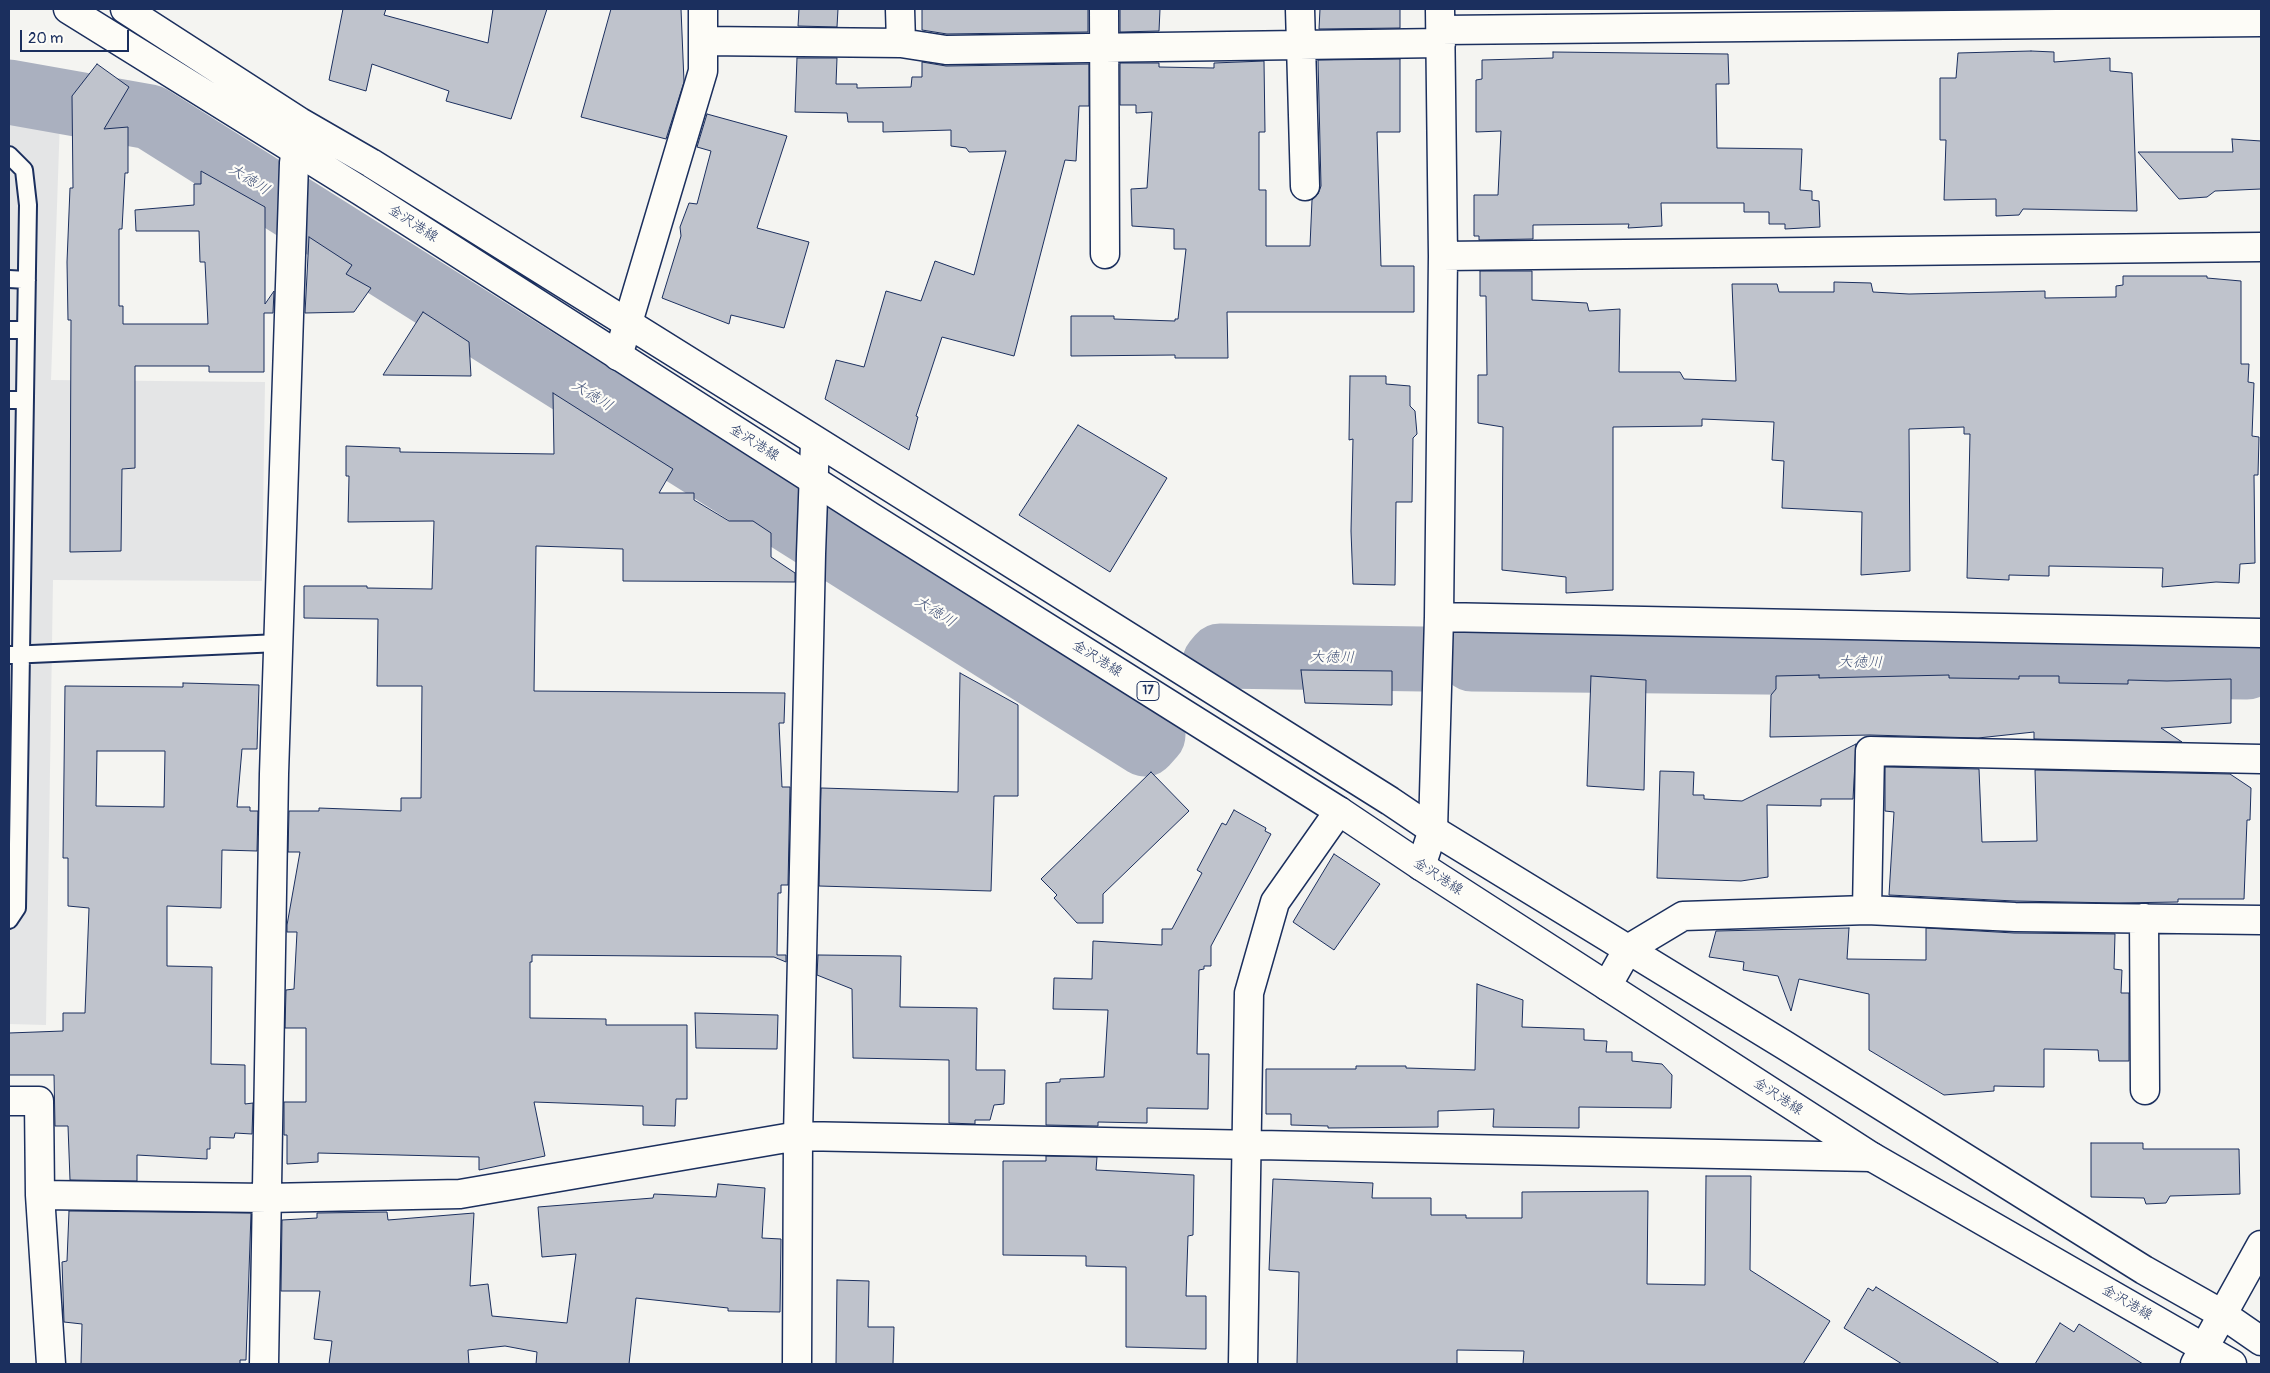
<!DOCTYPE html>
<html>
<head>
<meta charset="utf-8">
<style>
	body { margin:0 }
	#map { position:relative; width:2270px; height:1373px; overflow:hidden; background:#f4f4f1; font-family:Pangolin,sans-serif }
	canvas { display:block }
	.frame { position:absolute; inset:0; border:10px solid #1b2f5e; pointer-events:none }
	.scale { position:absolute; left:20px; top:30px; width:109px; height:22px; box-sizing:border-box; border:2px solid #1b2f5e; border-top:0; padding-left:6px; font-size:15px; line-height:18px; white-space:nowrap; color:#1b2f5e; -webkit-text-stroke:4px #fdfcf7; paint-order:stroke }
</style>
</head>
<body>
<div id="map">
<canvas width="2270" height="1373"></canvas>
<div class="frame"></div>
<div class="scale">20 m</div>
</div>
<script>
const g = document.querySelector('canvas').getContext('2d');
g.lineJoin = 'round';
function paint(path, color) {
  g.fillStyle = color;
  g.fill(path, 'evenodd');
}
function poly(rows) {
  const path = new Path2D();
  for (const r of rows) {
    path.moveTo(r[0], r[1]);
    for (let i = 2; i < r.length; i += 2) path.lineTo(r[i], r[i + 1]);
  }
  return path;
}
function stroke(path, color, width, dash) {
  g.strokeStyle = color;
  g.lineWidth = width;
  g.lineCap = dash ? 'butt' : 'round';
  g.setLineDash(dash || []);
  g.stroke(path);
}
function label(font, color, halo, rows, align = 'center') {
  g.font = font + ' Pangolin,"Klee One",sans-serif';
  g.lineWidth = 4.5;
  g.setLineDash([]);
  g.textBaseline = 'middle';
  g.strokeStyle = halo;
  g.fillStyle = color;
  for (const [text, x, y, turn = 0] of rows) {
    g.save();
    g.translate(x, y);
    g.rotate((+turn || 0) * Math.PI / 180);
    g.textAlign = isNaN(turn) ? turn : align;
    if (halo) g.strokeText(text, 0, 0);
    g.fillText(text, 0, 0);
    g.restore();
  }
}
paint(poly([
	[9,110,60,119,51,380,265,382,262,581,53,580,46,1025,9,1024]
]), '#e4e5e6');
stroke(poly([
	[9,92,150,117,1145,744,1153,735],
	[1472,659,2247,667],
	[1215,662,1220,656,1423,659]
]), '#aab0bf', 65);
const building = poly([
	[343,9,386,9,384,15,488,43,493,9,547,9,511,119,446,101,449,91,372,64,366,91,329,80,343,9],
	[611,9,681,9,684,82,666,139,581,117,611,9],
	[799,9,838,9,837,27,798,26,799,9],
	[922,9,1088,9,1088,32,947,34,922,30,922,9],
	[1120,9,1160,9,1159,31,1120,32,1120,9],
	[1320,9,1400,9,1400,28,1319,29,1320,9],
	[2031,51,2054,52,2054,62,2110,58,2110,71,2132,73,2137,211,2023,209,2019,215,1996,216,1996,199,1944,200,1946,140,1940,140,1940,78,1956,78,1958,53,2031,51],
	[1553,52,1728,54,1729,84,1716,84,1717,148,1802,149,1800,190,1812,191,1812,200,1819,201,1820,227,1785,229,1785,224,1769,224,1769,212,1744,212,1744,203,1661,203,1662,226,1628,228,1629,224,1533,225,1533,239,1479,240,1479,236,1474,236,1474,195,1498,195,1501,131,1476,132,1476,80,1482,79,1482,60,1553,58,1553,52],
	[797,58,837,58,836,84,857,84,857,88,911,87,912,77,922,77,922,62,946,66,1089,64,1089,106,1079,106,1076,161,1065,160,1014,356,942,337,916,416,918,417,909,450,825,399,836,360,864,367,886,291,921,301,935,261,974,275,1006,151,969,152,966,148,951,146,951,130,883,132,883,122,848,122,847,113,795,112,797,58],
	[1400,59,1400,132,1377,132,1381,266,1414,266,1414,312,1227,312,1228,358,1175,358,1175,355,1071,356,1071,316,1114,316,1114,319,1175,321,1175,319,1178,319,1186,249,1174,249,1174,229,1132,226,1131,189,1147,188,1152,112,1136,113,1136,105,1120,105,1120,63,1159,63,1159,67,1214,68,1214,63,1264,61,1265,132,1259,132,1259,190,1266,190,1266,246,1310,246,1312,200,1318,194,1321,186,1318,60,1400,59],
	[97,64,129,87,104,129,128,127,128,173,125,173,122,229,119,229,119,306,123,306,123,324,208,324,205,262,200,262,199,231,136,231,135,210,194,205,194,184,201,184,201,171,265,207,265,304,274,291,273,313,264,313,264,372,209,372,209,366,135,366,135,468,122,469,121,551,70,552,71,320,68,320,67,262,70,188,73,188,72,96,97,64],
	[707,114,787,136,757,228,809,242,784,328,731,315,729,324,662,298,681,236,680,227,689,203,697,204,711,151,697,147,707,114],
	[2232,139,2261,141,2261,189,2215,191,2207,197,2179,199,2138,152,2233,152,2232,139],
	[309,237,352,265,346,274,371,288,354,312,305,313,309,237],
	[1480,271,1532,271,1532,300,1587,303,1589,311,1620,309,1619,372,1680,372,1684,379,1736,381,1732,284,1777,284,1779,292,1834,292,1834,282,1871,283,1873,292,1909,294,2045,291,2045,298,2116,297,2116,286,2123,285,2123,276,2207,276,2207,278,2241,281,2241,364,2249,364,2248,382,2254,383,2252,436,2259,437,2258,475,2254,475,2255,563,2240,564,2239,583,2216,582,2162,587,2163,568,2049,566,2049,576,2009,575,2009,580,1967,578,1970,434,1964,434,1964,427,1909,429,1910,571,1861,575,1862,512,1782,508,1784,461,1772,460,1774,422,1702,419,1702,426,1613,427,1613,590,1566,593,1566,577,1502,570,1503,427,1478,423,1478,375,1487,375,1486,296,1480,296,1480,271],
	[423,312,469,342,471,376,383,375,423,312],
	[1350,376,1386,376,1386,384,1410,386,1410,406,1415,411,1417,434,1413,438,1412,502,1396,502,1395,585,1353,584,1351,531,1353,439,1349,440,1350,376],
	[553,393,673,469,659,493,694,493,694,500,729,521,753,521,771,533,771,557,795,573,795,582,623,581,623,549,536,546,534,691,785,693,784,723,779,723,782,787,790,787,788,885,781,885,781,893,778,893,777,955,786,955,786,962,774,957,532,955,532,962,530,962,530,1018,606,1019,606,1025,687,1025,687,1099,676,1099,675,1126,643,1125,643,1106,534,1102,545,1156,479,1170,479,1157,318,1153,318,1162,287,1164,287,1135,284,1135,284,1102,306,1102,306,1028,285,1028,286,990,294,989,297,932,287,932,287,925,300,852,288,852,289,811,319,811,319,808,401,811,401,798,421,798,422,686,377,686,378,619,304,618,304,586,367,586,367,588,432,589,434,521,348,522,349,476,346,476,346,446,400,448,400,452,554,454,553,393],
	[1078,425,1167,478,1110,572,1019,515,1078,425],
	[1301,670,1392,671,1392,705,1305,703,1301,670],
	[960,673,1018,705,1018,796,994,796,991,891,819,886,821,788,958,792,960,673],
	[1819,675,1819,678,1949,675,1949,678,2019,679,2019,676,2059,676,2059,683,2128,684,2128,680,2167,681,2231,679,2231,723,2161,728,2182,742,2034,739,2034,732,1978,738,1870,735,1770,737,1771,695,1776,689,1776,676,1819,675],
	[1591,676,1646,680,1644,790,1587,786,1591,676],
	[183,683,259,685,257,749,242,749,237,807,250,807,250,811,258,811,257,851,222,850,221,908,167,906,167,966,212,967,211,1064,245,1065,245,1104,253,1103,252,1134,235,1133,234,1138,210,1137,210,1149,207,1149,207,1159,137,1155,137,1181,70,1180,68,1126,55,1126,54,1075,9,1075,9,1033,63,1031,63,1013,85,1013,89,908,68,906,68,858,63,858,65,686,183,687,183,683],
	[97,751,165,751,164,807,96,806,97,751],
	[1856,744,1853,799,1821,799,1821,806,1767,805,1768,877,1741,881,1657,878,1660,771,1694,772,1693,795,1704,795,1704,799,1742,801,1856,744],
	[1885,767,1979,769,1982,842,2037,841,2035,770,2230,774,2251,788,2250,820,2247,820,2244,899,2178,899,2178,902,2117,903,2015,901,1889,895,1894,812,1885,811,1885,767],
	[1151,772,1189,811,1103,894,1103,923,1077,923,1054,898,1057,895,1041,879,1151,772],
	[1234,810,1266,828,1265,831,1271,834,1211,946,1211,966,1204,966,1204,969,1199,970,1197,1054,1209,1054,1208,1109,1147,1108,1147,1123,1098,1122,1098,1126,1046,1125,1046,1083,1060,1082,1060,1079,1104,1077,1108,1010,1053,1009,1054,978,1092,979,1093,941,1162,945,1162,929,1172,929,1202,873,1197,870,1222,823,1226,825,1234,810],
	[1334,854,1380,884,1334,950,1293,922,1334,854],
	[1849,928,1847,959,1926,960,1926,928,2014,933,2115,934,2114,969,2122,970,2121,993,2129,993,2129,1061,2099,1061,2098,1050,2044,1049,2044,1087,1994,1086,1994,1091,1944,1095,1869,1050,1869,994,1799,979,1791,1011,1778,976,1743,970,1744,962,1709,957,1716,931,1849,928],
	[818,955,901,956,900,1007,977,1008,976,1070,1005,1070,1004,1104,994,1105,990,1120,975,1120,975,1124,949,1123,949,1060,853,1058,852,989,817,975,818,955],
	[1477,984,1523,1000,1522,1027,1584,1029,1584,1040,1607,1041,1606,1052,1632,1052,1632,1061,1662,1064,1672,1075,1671,1108,1579,1107,1579,1128,1493,1127,1494,1109,1438,1111,1438,1127,1328,1128,1328,1126,1291,1125,1291,1114,1266,1114,1266,1069,1356,1069,1356,1066,1406,1066,1406,1068,1475,1070,1477,984],
	[695,1013,778,1015,777,1049,696,1048,695,1013],
	[2091,1143,2143,1143,2143,1149,2239,1149,2240,1194,2170,1196,2166,1203,2146,1204,2144,1198,2091,1197,2091,1143],
	[1046,1156,1097,1157,1096,1170,1194,1175,1193,1235,1188,1236,1186,1296,1206,1296,1206,1349,1126,1347,1126,1267,1086,1266,1086,1256,1003,1255,1003,1161,1046,1161,1046,1156],
	[1706,1176,1751,1176,1750,1270,1830,1321,1803,1364,1523,1364,1524,1351,1457,1350,1457,1364,1297,1364,1299,1272,1269,1270,1273,1179,1373,1183,1372,1198,1431,1198,1431,1215,1466,1215,1466,1218,1522,1218,1522,1192,1648,1191,1647,1284,1705,1285,1706,1176],
	[718,1184,765,1188,762,1238,781,1239,780,1312,728,1311,728,1308,636,1298,629,1364,536,1364,537,1352,505,1346,468,1350,469,1364,329,1364,332,1341,314,1339,320,1291,281,1291,282,1220,317,1218,317,1213,387,1212,388,1220,474,1213,470,1286,488,1284,492,1316,567,1323,576,1254,542,1257,538,1207,653,1198,654,1194,716,1197,718,1184],
	[69,1211,251,1213,246,1360,240,1360,240,1364,81,1364,82,1324,64,1322,62,1262,67,1261,69,1211],
	[837,1280,869,1281,868,1327,894,1327,893,1364,836,1364,837,1280],
	[1876,1287,2000,1364,1902,1364,1844,1328,1868,1288,1873,1291,1876,1287],
	[2060,1323,2074,1332,2079,1324,2143,1364,2035,1364,2060,1323]
]);
paint(building, '#bfc3cc');
stroke(building, '#1b2f5e', 1);
const lane = poly([
	[9,155,24,170,28,205,17,908,9,920],
	[9,279,27,280],
	[9,330,26,330],
	[9,400,25,400],
	[9,655,279,643]
]);
const street = poly([
	[900,9,901,43],
	[1104,9,1105,254],
	[1300,9,1305,186],
	[1441,30,2261,22],
	[703,41,901,43,946,50,1441,43],
	[1443,256,2261,247],
	[618,356,703,71,703,9],
	[1439,617,2261,633],
	[1421,866,1433,830,1439,617,1443,256,1440,9],
	[1867,910,1870,751,2261,759],
	[2144,918,2145,1090],
	[1607,986,1628,949,1683,916,1867,910,2015,917,2261,920],
	[9,1101,39,1101,40,1195,51,1364],
	[40,1195,267,1198,460,1194,798,1136,1872,1157],
	[264,1364,274,774,294,163,299,128],
	[797,1364,798,1136,811,554,815,442],
	[1243,1364,1249,993,1275,902,1339,811]
]);
const secondary = poly([
	[2195,1364,2261,1245]
]);
const primary = poly([
	[68,9,361,191,871,517,1339,811,1421,866,1872,1157,2232,1364],
	[125,9,300,122,371,163,890,487,1390,801,1433,830,1786,1046,2144,1270,2222,1314,2261,1341]
]);
stroke(lane, '#1b2f5e', 20);
stroke(street, '#1b2f5e', 31);
stroke(secondary, '#1b2f5e', 31);
stroke(primary, '#1b2f5e', 31);
stroke(lane, '#fdfcf7', 16);
stroke(street, '#fdfcf7', 28);
stroke(secondary, '#fdfcf7', 28);
stroke(primary, '#fdfcf7', 28);
for (const [x, y, w] of [
	[1148,691,22]
]) {
  const box = new Path2D();
  box.roundRect(x - w / 2, y - 9.5, w, 19, 4);
  g.fillStyle = '#fdfcf7';
  g.fill(box);
  stroke(box, '#1b2f5e', 1);
}
label('bold 12px', '#1b2f5e', null, [
	["17",1148,691]
]);
label('14px', '#1b2f5e', '#fdfcf7', [
	["金沢港線",413,224,33],
	["金沢港線",754,443,32],
	["金沢港線",1097,659,32],
	["金沢港線",1438,877,33],
	["金沢港線",1778,1097,33],
	["金沢港線",2127,1303,30]
]);
label('italic 15px', '#46567b', '#fdfcf7', [
	["大徳川",249,180,32],
	["大徳川",592,396,32],
	["大徳川",935,612,32],
	["大徳川",1332,658,1],
	["大徳川",1860,663,1]
]);
</script>
</body>
</html>
